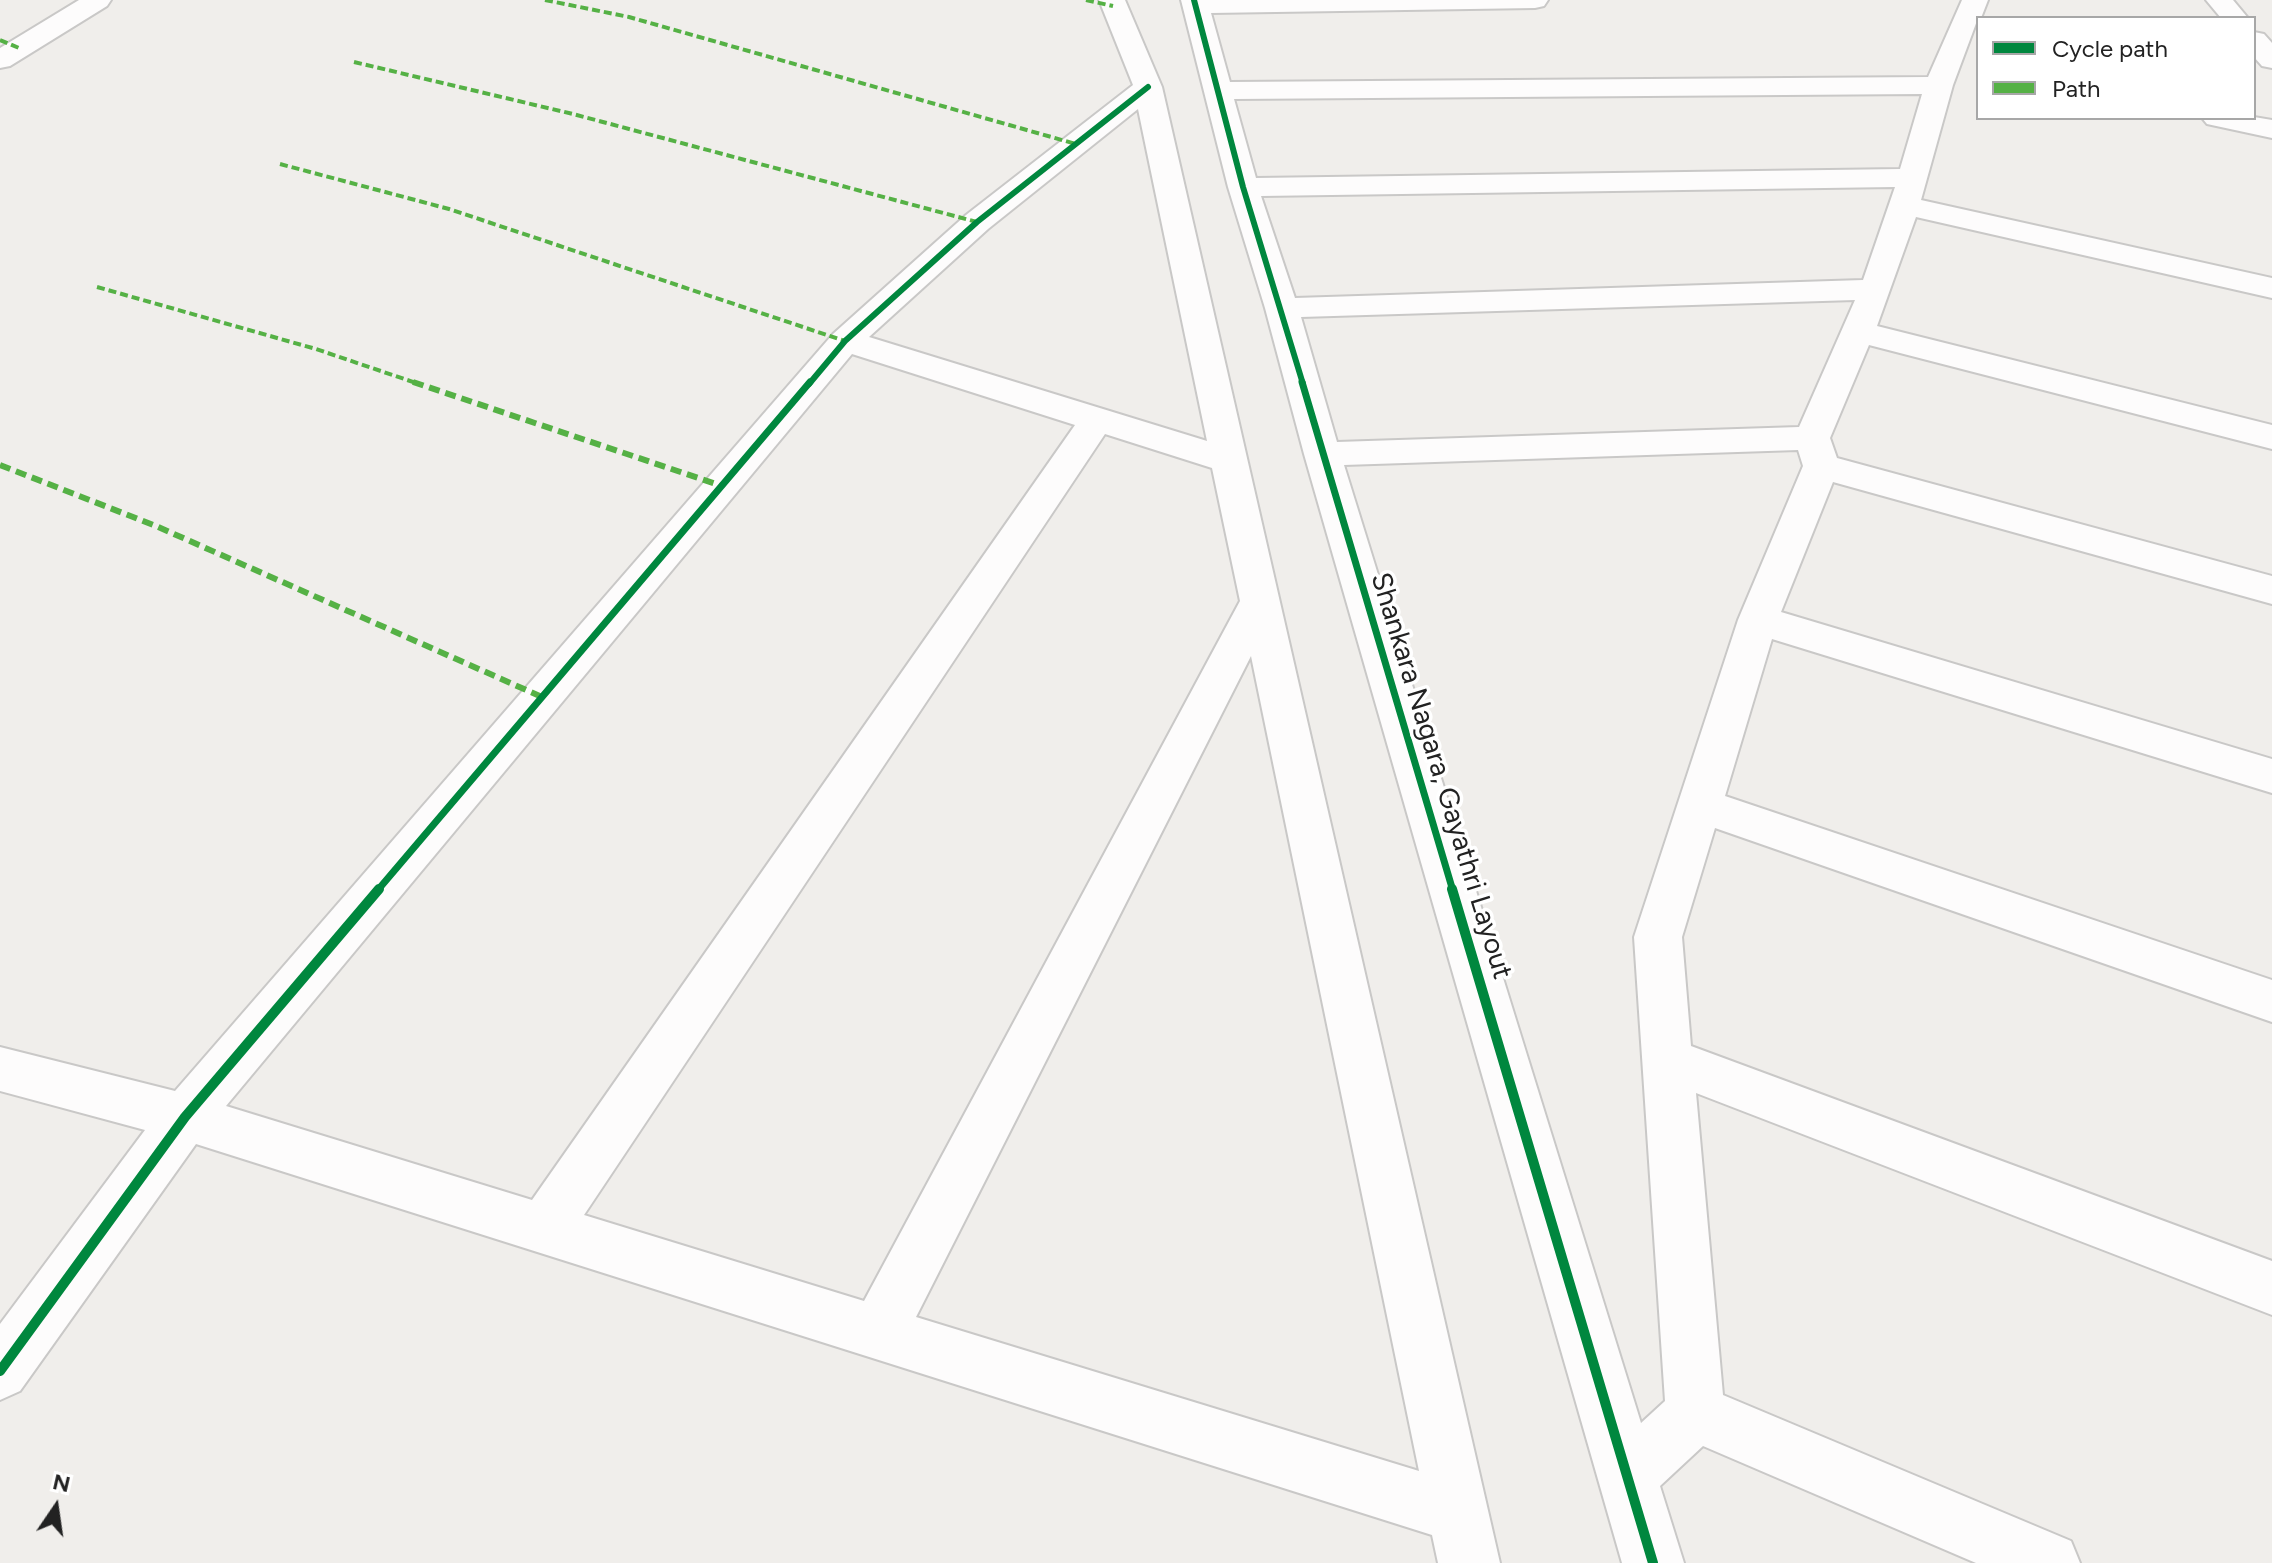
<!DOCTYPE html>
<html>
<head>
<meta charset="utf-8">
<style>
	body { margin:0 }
	#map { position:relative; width:2272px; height:1563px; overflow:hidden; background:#f0eeeb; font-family:Figtree,sans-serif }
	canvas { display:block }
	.legend { position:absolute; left:1976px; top:16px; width:280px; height:104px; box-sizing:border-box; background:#fff; border:2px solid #a7a7a7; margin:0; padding:10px 14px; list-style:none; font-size:24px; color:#222 }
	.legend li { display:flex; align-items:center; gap:16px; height:40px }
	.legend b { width:40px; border:2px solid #a7a7a7 }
	.north { position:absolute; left:16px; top:1467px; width:80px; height:80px; -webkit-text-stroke:6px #fff; paint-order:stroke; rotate:13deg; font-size:22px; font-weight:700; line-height:32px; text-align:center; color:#222 }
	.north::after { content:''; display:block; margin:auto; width:28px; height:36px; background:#222; clip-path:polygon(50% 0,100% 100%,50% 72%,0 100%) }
</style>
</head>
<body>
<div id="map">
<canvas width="2272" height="1563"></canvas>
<ul class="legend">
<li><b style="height:10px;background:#00873e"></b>Cycle path</li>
<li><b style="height:10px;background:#55b145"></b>Path</li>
</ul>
<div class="north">N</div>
</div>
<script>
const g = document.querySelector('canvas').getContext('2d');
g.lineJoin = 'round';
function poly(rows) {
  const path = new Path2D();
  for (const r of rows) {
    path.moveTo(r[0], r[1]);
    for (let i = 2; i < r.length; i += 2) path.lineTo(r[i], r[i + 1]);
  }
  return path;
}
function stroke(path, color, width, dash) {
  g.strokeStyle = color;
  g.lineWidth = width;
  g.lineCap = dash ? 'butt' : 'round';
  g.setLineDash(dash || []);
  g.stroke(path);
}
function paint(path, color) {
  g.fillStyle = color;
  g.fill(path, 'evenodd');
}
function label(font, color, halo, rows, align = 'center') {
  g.font = font + ' Figtree,sans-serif';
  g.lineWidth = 7;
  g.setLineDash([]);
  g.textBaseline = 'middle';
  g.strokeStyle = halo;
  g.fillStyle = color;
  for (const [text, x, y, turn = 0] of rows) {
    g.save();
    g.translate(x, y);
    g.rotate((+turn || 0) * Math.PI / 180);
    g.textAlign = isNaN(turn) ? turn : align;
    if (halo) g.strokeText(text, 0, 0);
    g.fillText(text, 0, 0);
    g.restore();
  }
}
const minor = poly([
	[79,0,111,0,107,6,10,66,0,68,0,48,79,0],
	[1099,0,1125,0,1162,87,1500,1563,1438,1563,1432,1535,196,1144,20,1391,0,1400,0,1324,145,1130,0,1091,0,1047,175,1091,833,334,966,215,1133,85,1099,0],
	[1138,109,1207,441,869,337,988,229,1138,109],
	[852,354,1075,425,532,1200,226,1106,852,354],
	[1105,434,1212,468,1240,601,864,1301,584,1215,1105,434],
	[1251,656,1419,1471,916,1317,1251,656],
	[1181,0,1548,0,1544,6,1535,8,1211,13,1230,82,1928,77,1962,0,1988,0,1981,18,1978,18,1953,85,1921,200,2272,278,2272,298,1916,217,1877,326,2272,425,2272,449,1869,345,1830,438,1837,458,2272,576,2272,604,1833,482,1781,612,2272,759,2272,793,1772,639,1725,796,2272,980,2272,1022,1715,828,1682,937,1691,1046,2272,1261,2272,1315,1696,1093,1723,1395,2071,1541,2080,1563,1976,1563,1703,1446,1660,1486,1684,1563,1622,1563,1304,454,1265,308,1228,187,1181,0],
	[1922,94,1900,169,1256,178,1234,99,1922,94],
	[1895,187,1863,280,1295,298,1261,196,1895,187],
	[1855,300,1799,427,1337,442,1301,317,1855,300],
	[1798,450,1803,466,1738,620,1634,937,1665,1401,1641,1423,1344,465,1798,450],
	[2206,0,2233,0,2248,18,2221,18,2206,0],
	[2254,32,2264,34,2272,43,2272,68,2262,66,2254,57,2254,32],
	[2254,117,2272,120,2272,138,2207,124,2202,118,2254,117]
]);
stroke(minor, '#c9c8c7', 4);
paint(minor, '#fdfcfc');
stroke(poly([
	[545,0,629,17,1076,144],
	[1086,0,1113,6],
	[0,40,19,48],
	[354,62,573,114,977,222],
	[280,164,449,209,845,341],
	[97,287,316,349,419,384]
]), '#55b145', 4, [8, 4]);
stroke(poly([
	[413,382,722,486],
	[0,465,156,526,542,697]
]), '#55b145', 6, [11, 6]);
stroke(poly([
	[1194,0,1243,187,1303,384],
	[809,384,845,341,977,222,1148,87]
]), '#00873e', 6);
stroke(poly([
	[1302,382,1453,891],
	[377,891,810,382]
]), '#00873e', 7);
stroke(poly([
	[1452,889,1653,1563],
	[0,1371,185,1117,379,889]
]), '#00873e', 10);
label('28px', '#222', '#fff', [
	["Shankara Nagara, Gayathri Layout",1441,776,73]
]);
</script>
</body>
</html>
